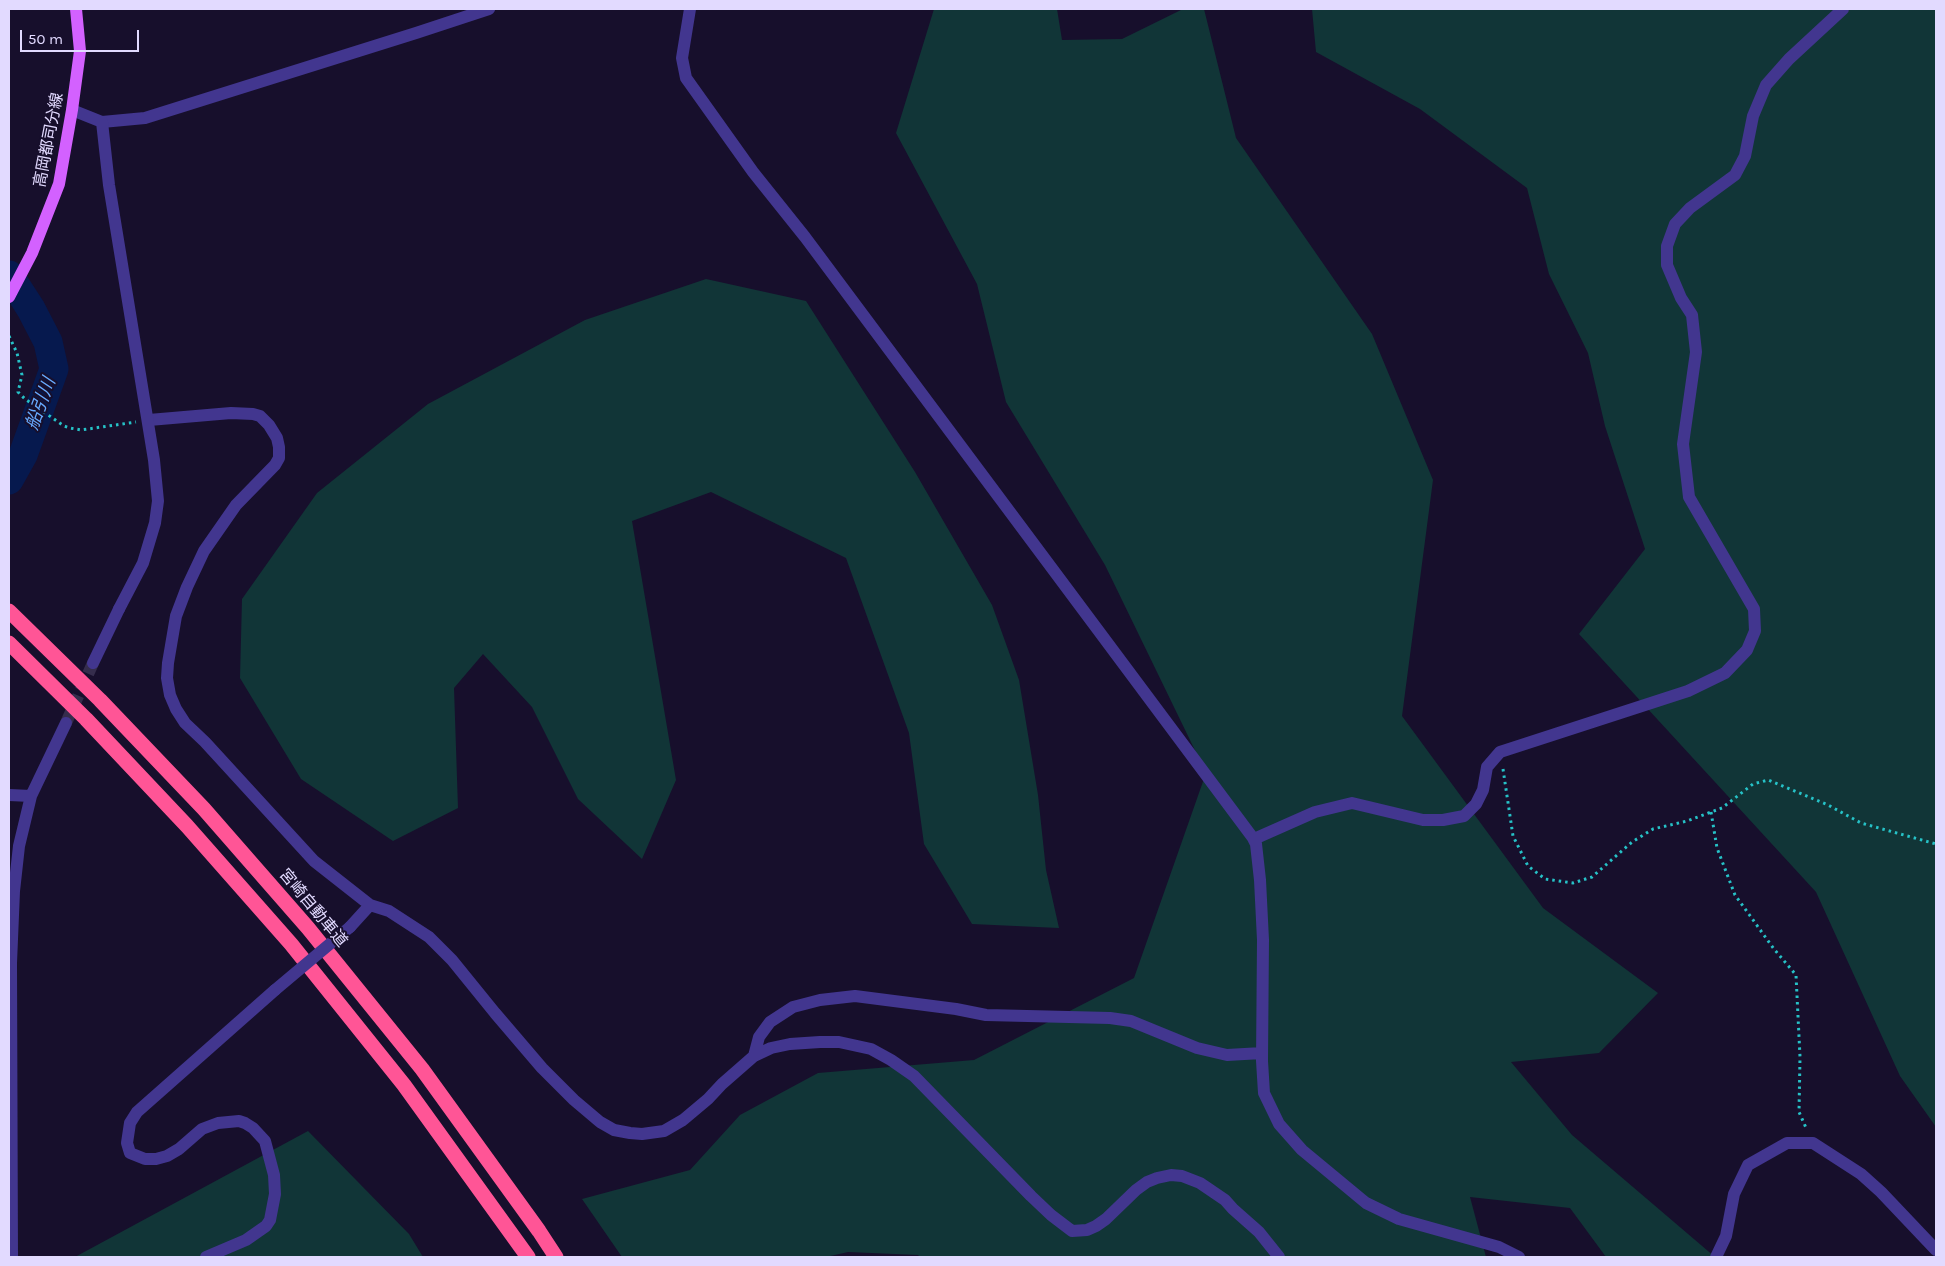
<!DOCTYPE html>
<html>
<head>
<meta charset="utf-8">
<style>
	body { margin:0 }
	#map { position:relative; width:1945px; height:1266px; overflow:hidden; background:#170f2c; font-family:Karla,sans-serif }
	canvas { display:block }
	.frame { position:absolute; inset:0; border:10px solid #e2daff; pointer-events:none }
	.scale { position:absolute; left:20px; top:30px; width:119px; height:22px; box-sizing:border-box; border:2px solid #e2daff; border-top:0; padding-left:6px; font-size:15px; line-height:18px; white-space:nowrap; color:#e2daff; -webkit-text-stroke:4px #170f2c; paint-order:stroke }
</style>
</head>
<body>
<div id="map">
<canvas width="1945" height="1266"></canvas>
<div class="frame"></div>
<div class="scale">50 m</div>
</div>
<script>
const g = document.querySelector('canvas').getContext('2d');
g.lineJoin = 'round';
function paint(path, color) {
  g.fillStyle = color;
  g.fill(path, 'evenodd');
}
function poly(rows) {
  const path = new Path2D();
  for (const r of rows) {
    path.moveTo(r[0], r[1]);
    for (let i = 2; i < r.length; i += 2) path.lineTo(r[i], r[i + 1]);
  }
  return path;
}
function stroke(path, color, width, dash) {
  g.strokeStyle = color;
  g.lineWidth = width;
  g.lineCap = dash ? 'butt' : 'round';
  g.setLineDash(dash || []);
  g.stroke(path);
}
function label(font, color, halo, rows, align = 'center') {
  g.font = font + ' Karla,"Noto Sans JP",sans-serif';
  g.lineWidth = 4;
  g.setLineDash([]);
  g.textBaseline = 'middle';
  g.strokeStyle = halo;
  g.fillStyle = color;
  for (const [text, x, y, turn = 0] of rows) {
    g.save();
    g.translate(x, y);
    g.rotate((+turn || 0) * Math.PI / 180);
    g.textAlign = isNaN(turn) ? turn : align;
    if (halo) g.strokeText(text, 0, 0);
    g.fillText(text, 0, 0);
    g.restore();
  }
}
paint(poly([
	[934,9,1057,9,1062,40,1122,39,1183,9,1204,9,1236,138,1372,334,1433,480,1402,716,1543,908,1658,993,1599,1053,1511,1062,1572,1135,1715,1257,1606,1257,1570,1208,1470,1197,1486,1257,920,1257,918,1255,848,1252,826,1257,622,1257,582,1199,690,1170,740,1115,818,1073,974,1060,1134,978,1206,773,1105,565,1006,402,977,284,896,133],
	[1312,9,1936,9,1936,1127,1900,1076,1816,892,1579,634,1645,549,1605,426,1588,353,1549,274,1527,188,1420,109,1316,52],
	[706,279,806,301,915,472,992,605,1019,680,1038,795,1046,870,1059,928,972,924,924,844,909,733,846,558,711,492,632,521,676,780,642,859,578,799,532,707,483,654,454,688,458,808,393,841,301,779,240,678,242,599,317,493,428,404,585,320],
	[308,1131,409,1234,423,1257,75,1257]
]), '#113537');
stroke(poly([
	[9,275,31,309,48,342,54,369,23,455,9,480]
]), '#06194e', 29);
stroke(poly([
	[66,723,93,663]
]), '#352d4c', 12, [12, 6]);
stroke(poly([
	[9,336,17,353,22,375,18,392,25,399,64,426,70,428,81,430,136,422],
	[1503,769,1513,836,1528,866,1545,879,1573,883,1592,877,1632,842,1653,829,1687,821,1722,808,1753,784,1768,780,1828,805,1861,823,1936,844],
	[1711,812,1717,848,1735,895,1774,949,1796,975,1800,1057,1799,1112,1807,1130]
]), '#26c2c7', 3, [2.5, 4]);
stroke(poly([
	[690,9,682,58,686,78,753,172,805,237,1253,838,1256,844,1260,880,1263,940,1262,1061,1264,1093,1279,1124,1302,1150,1366,1203,1399,1219,1499,1247,1519,1257],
	[102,122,145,118,416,33,489,9],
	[149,420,231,413,253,414,260,416,269,425,277,438,279,447,279,458,275,465,236,505,204,551,187,587,176,616,168,663,167,678,170,695,176,709,185,723,205,742,314,861,370,905,389,911,429,937,452,960,495,1013,542,1068,574,1100,600,1122,614,1130,630,1133,642,1134,664,1131,683,1120,708,1099,722,1084,754,1056,771,1048,790,1044,820,1042,839,1042,871,1049,891,1060,914,1076,1031,1196,1051,1215,1072,1231,1087,1230,1096,1226,1106,1219,1136,1190,1147,1182,1157,1178,1171,1175,1182,1176,1200,1183,1225,1200,1233,1209,1259,1232,1279,1257],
	[93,663,119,609],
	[9,795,31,796],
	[1254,839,1315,812,1352,803,1423,820,1443,820,1464,816,1476,804,1483,790,1487,767,1500,752,1688,691,1725,673,1747,650,1755,631,1754,609,1689,497,1683,444,1696,352,1692,315,1681,298,1667,265,1667,246,1675,224,1690,208,1735,175,1745,156,1753,116,1766,85,1789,59,1843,9],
	[350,927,370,905],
	[754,1056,759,1037,770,1022,793,1007,820,1000,855,996,956,1009,986,1015,1110,1018,1131,1021,1197,1048,1227,1055,1262,1053],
	[12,1257,11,963,14,891,19,846,31,796,66,723],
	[206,1257,246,1240,266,1226,270,1220,275,1194,274,1175,265,1141,253,1128,245,1123,239,1121,218,1123,202,1129,179,1149,167,1156,156,1159,145,1159,130,1153,127,1143,130,1123,137,1112,275,990],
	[1716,1257,1726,1236,1734,1194,1748,1165,1787,1143,1813,1143,1861,1174,1881,1192,1936,1250]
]), '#42368f', 12);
stroke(poly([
	[72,110,102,122,109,185,154,460,158,501,155,523,143,563,119,609]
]), '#42368f', 12);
stroke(poly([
	[9,297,32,253,59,184,72,110,80,51,76,9]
]), '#d361ff', 12);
stroke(poly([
	[9,611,100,700,204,809,308,928,422,1069,539,1231,556,1257],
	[9,643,86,719,187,826,291,944,404,1085,528,1257]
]), '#ff5596', 15);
stroke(poly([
	[275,990,350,927]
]), '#42368f', 12);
label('16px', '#e2daff', '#170f2c', [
	["高岡都司分線",49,140,-79],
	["宮崎自動車道",313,908,50]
]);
label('italic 18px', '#68abff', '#170f2c', [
	["船引川",41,404,-70]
]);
</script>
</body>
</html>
